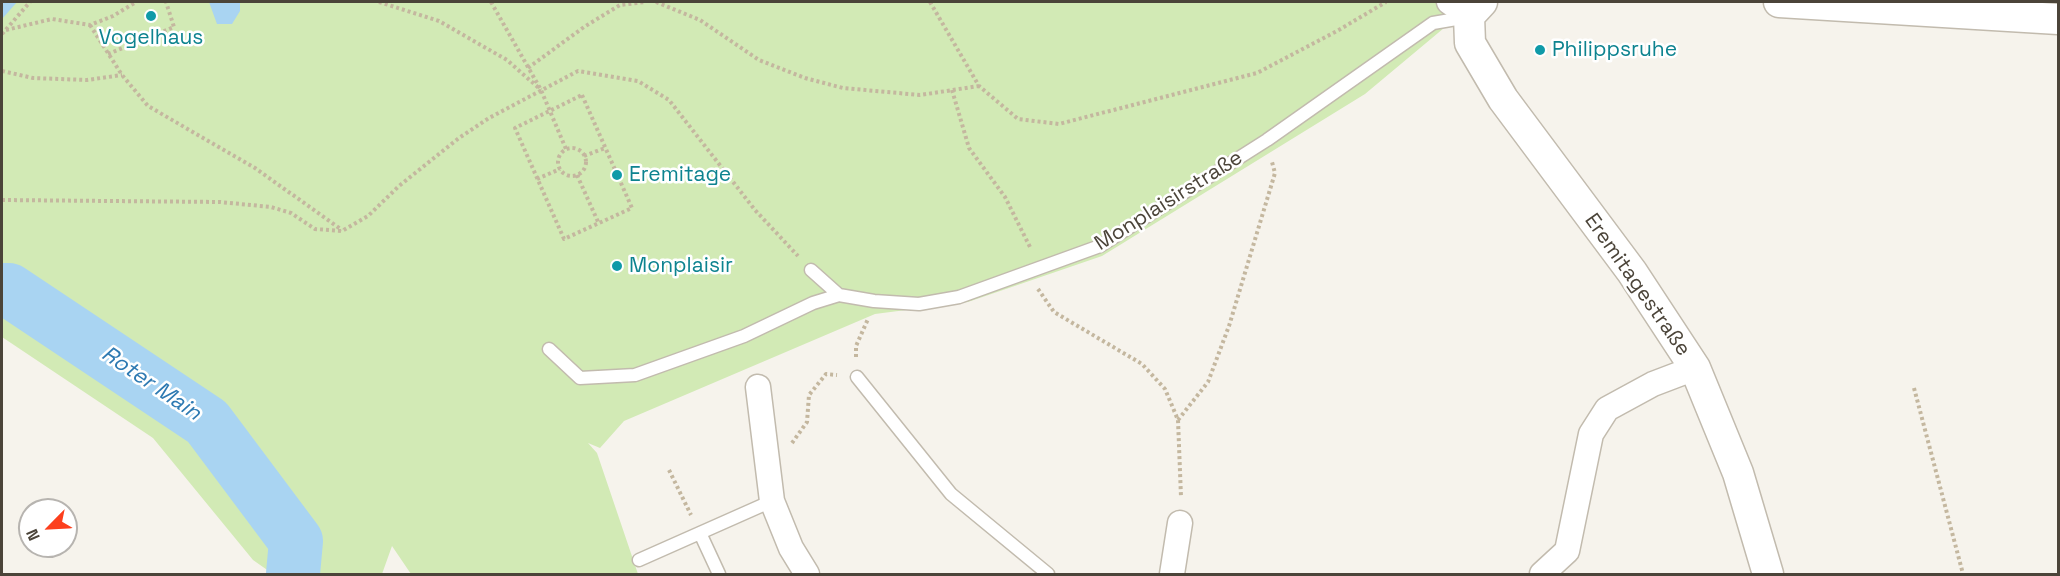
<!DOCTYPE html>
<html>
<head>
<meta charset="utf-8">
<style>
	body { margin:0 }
	#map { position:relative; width:2060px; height:576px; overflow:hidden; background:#f6f3ec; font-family:"Space Grotesk",sans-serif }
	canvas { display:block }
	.frame { position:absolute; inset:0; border:3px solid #4b4439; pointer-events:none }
	.north { position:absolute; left:18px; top:498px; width:60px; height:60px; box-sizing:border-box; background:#fff; border:2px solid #b7b4b0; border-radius:50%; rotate:246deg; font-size:16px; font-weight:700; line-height:24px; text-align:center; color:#4b4439 }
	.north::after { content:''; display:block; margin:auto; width:21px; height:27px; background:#fc3f1d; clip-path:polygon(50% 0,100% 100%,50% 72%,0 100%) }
</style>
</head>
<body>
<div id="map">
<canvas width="2060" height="576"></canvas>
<div class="frame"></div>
<div class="north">N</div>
</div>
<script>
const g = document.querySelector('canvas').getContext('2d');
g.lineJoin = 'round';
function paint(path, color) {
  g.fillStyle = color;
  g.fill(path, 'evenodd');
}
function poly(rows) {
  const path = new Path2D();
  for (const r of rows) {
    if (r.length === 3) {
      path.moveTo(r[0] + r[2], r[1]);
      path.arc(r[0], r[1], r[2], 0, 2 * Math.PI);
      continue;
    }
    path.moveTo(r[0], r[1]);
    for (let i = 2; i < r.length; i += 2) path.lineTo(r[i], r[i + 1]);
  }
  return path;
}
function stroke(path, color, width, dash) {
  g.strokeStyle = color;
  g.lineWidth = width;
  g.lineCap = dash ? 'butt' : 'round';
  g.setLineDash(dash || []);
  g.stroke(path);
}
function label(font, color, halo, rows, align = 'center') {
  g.font = font + ' "Space Grotesk",sans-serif';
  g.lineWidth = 5;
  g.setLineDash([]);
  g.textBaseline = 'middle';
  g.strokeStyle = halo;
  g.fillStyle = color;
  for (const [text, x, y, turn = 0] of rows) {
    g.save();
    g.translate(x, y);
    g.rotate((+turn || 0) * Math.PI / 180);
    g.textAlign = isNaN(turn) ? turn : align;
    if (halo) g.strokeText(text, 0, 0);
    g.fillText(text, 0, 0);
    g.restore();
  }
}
paint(poly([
	[2,2,1452,2,1444,28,1365,94,1102,256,968,302,875,314,624,421,600,448,588,443,597,453,638,574,411,574,392,546,382,574,273,574,253,560,153,438,2,337]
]), '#d2eab5');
paint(poly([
	[2,2,17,2,2,19],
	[209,2,240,2,240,11,232,24,217,24]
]), '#a9d4f2');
stroke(poly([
	[2,290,9,290,207,422,296,541,293,574]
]), '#a9d4f2', 54);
const service = poly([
	[811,270,839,295,874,301,919,304,959,297,1100,246,1267,140,1433,23,1468,17],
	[549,349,580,378,635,375,744,336,813,303,839,295],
	[857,377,951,494,1048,574],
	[700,533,719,574],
	[639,560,772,501]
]);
const minor = poly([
	[1449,2,1469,16],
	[758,387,772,501,791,548,807,574],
	[1172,574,1180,523],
	[1542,574,1567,551,1591,434,1607,409,1653,384,1695,368]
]);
const tertiary = poly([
	[1482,2,1469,16,1470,43,1503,99,1632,272,1695,368,1738,473,1768,574],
	[1779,2,2058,19]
]);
stroke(service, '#c2bbae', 15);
stroke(minor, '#c2bbae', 27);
stroke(tertiary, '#c2bbae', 33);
stroke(poly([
	[379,2,439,21,507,60,541,90],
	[491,2,541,90,566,149],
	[656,2,700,20,759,60,805,78,843,88,920,95,979,86],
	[930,2,979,86,1018,119,1059,124,1257,73,1337,31,1386,2],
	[90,25,122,75,148,106,255,168,342,230],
	[6,30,52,19,90,25,113,16,136,2],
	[2,34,30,2],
	[108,54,174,27,166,2],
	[528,68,584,27,620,5,645,2],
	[2,71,33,78,87,80,122,75],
	[952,90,969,148,1005,197,1031,249],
	[582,95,632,208,564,239,515,128,582,95],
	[572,162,14],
	[584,156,605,148],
	[577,175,599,224],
	[537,179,560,169],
	[2,200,220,202,271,207,291,213,315,229,342,231,368,216,399,186,459,138,489,118,578,71,638,81,669,100,755,210,798,256],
	[1038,289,1054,312,1142,364,1165,389,1178,420,1181,497],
	[856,357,856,346,868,319],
	[1914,388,1963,574],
	[1178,420,1208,382,1229,326,1275,173,1272,162],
	[792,443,807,422,809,395,826,374,837,375],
	[669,470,691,515]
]), '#c4b79f', 4, [3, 3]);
stroke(service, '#fff', 12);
stroke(minor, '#fff', 24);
stroke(tertiary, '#fff', 30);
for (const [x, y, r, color] of [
	[151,16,6,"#0f9aa8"],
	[1540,50,6,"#0f9aa8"],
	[617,175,6,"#0f9aa8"],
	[617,266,6,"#0f9aa8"]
]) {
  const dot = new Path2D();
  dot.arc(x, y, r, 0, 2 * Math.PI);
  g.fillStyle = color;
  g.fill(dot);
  stroke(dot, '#fff', 2);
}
label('21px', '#0d838f', '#fff', [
	["Vogelhaus",151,38,"center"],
	["Philippsruhe",1552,50],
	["Eremitage",629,175],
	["Monplaisir",629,266]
], 'left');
label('21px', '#4b4439', '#fff', [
	["Monplaisirstraße",1169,201,-32],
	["Eremitagestraße",1637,285,55]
]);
label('italic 22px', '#2e7ab2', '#fff', [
	["Roter Main",151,384,34]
]);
</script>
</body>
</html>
